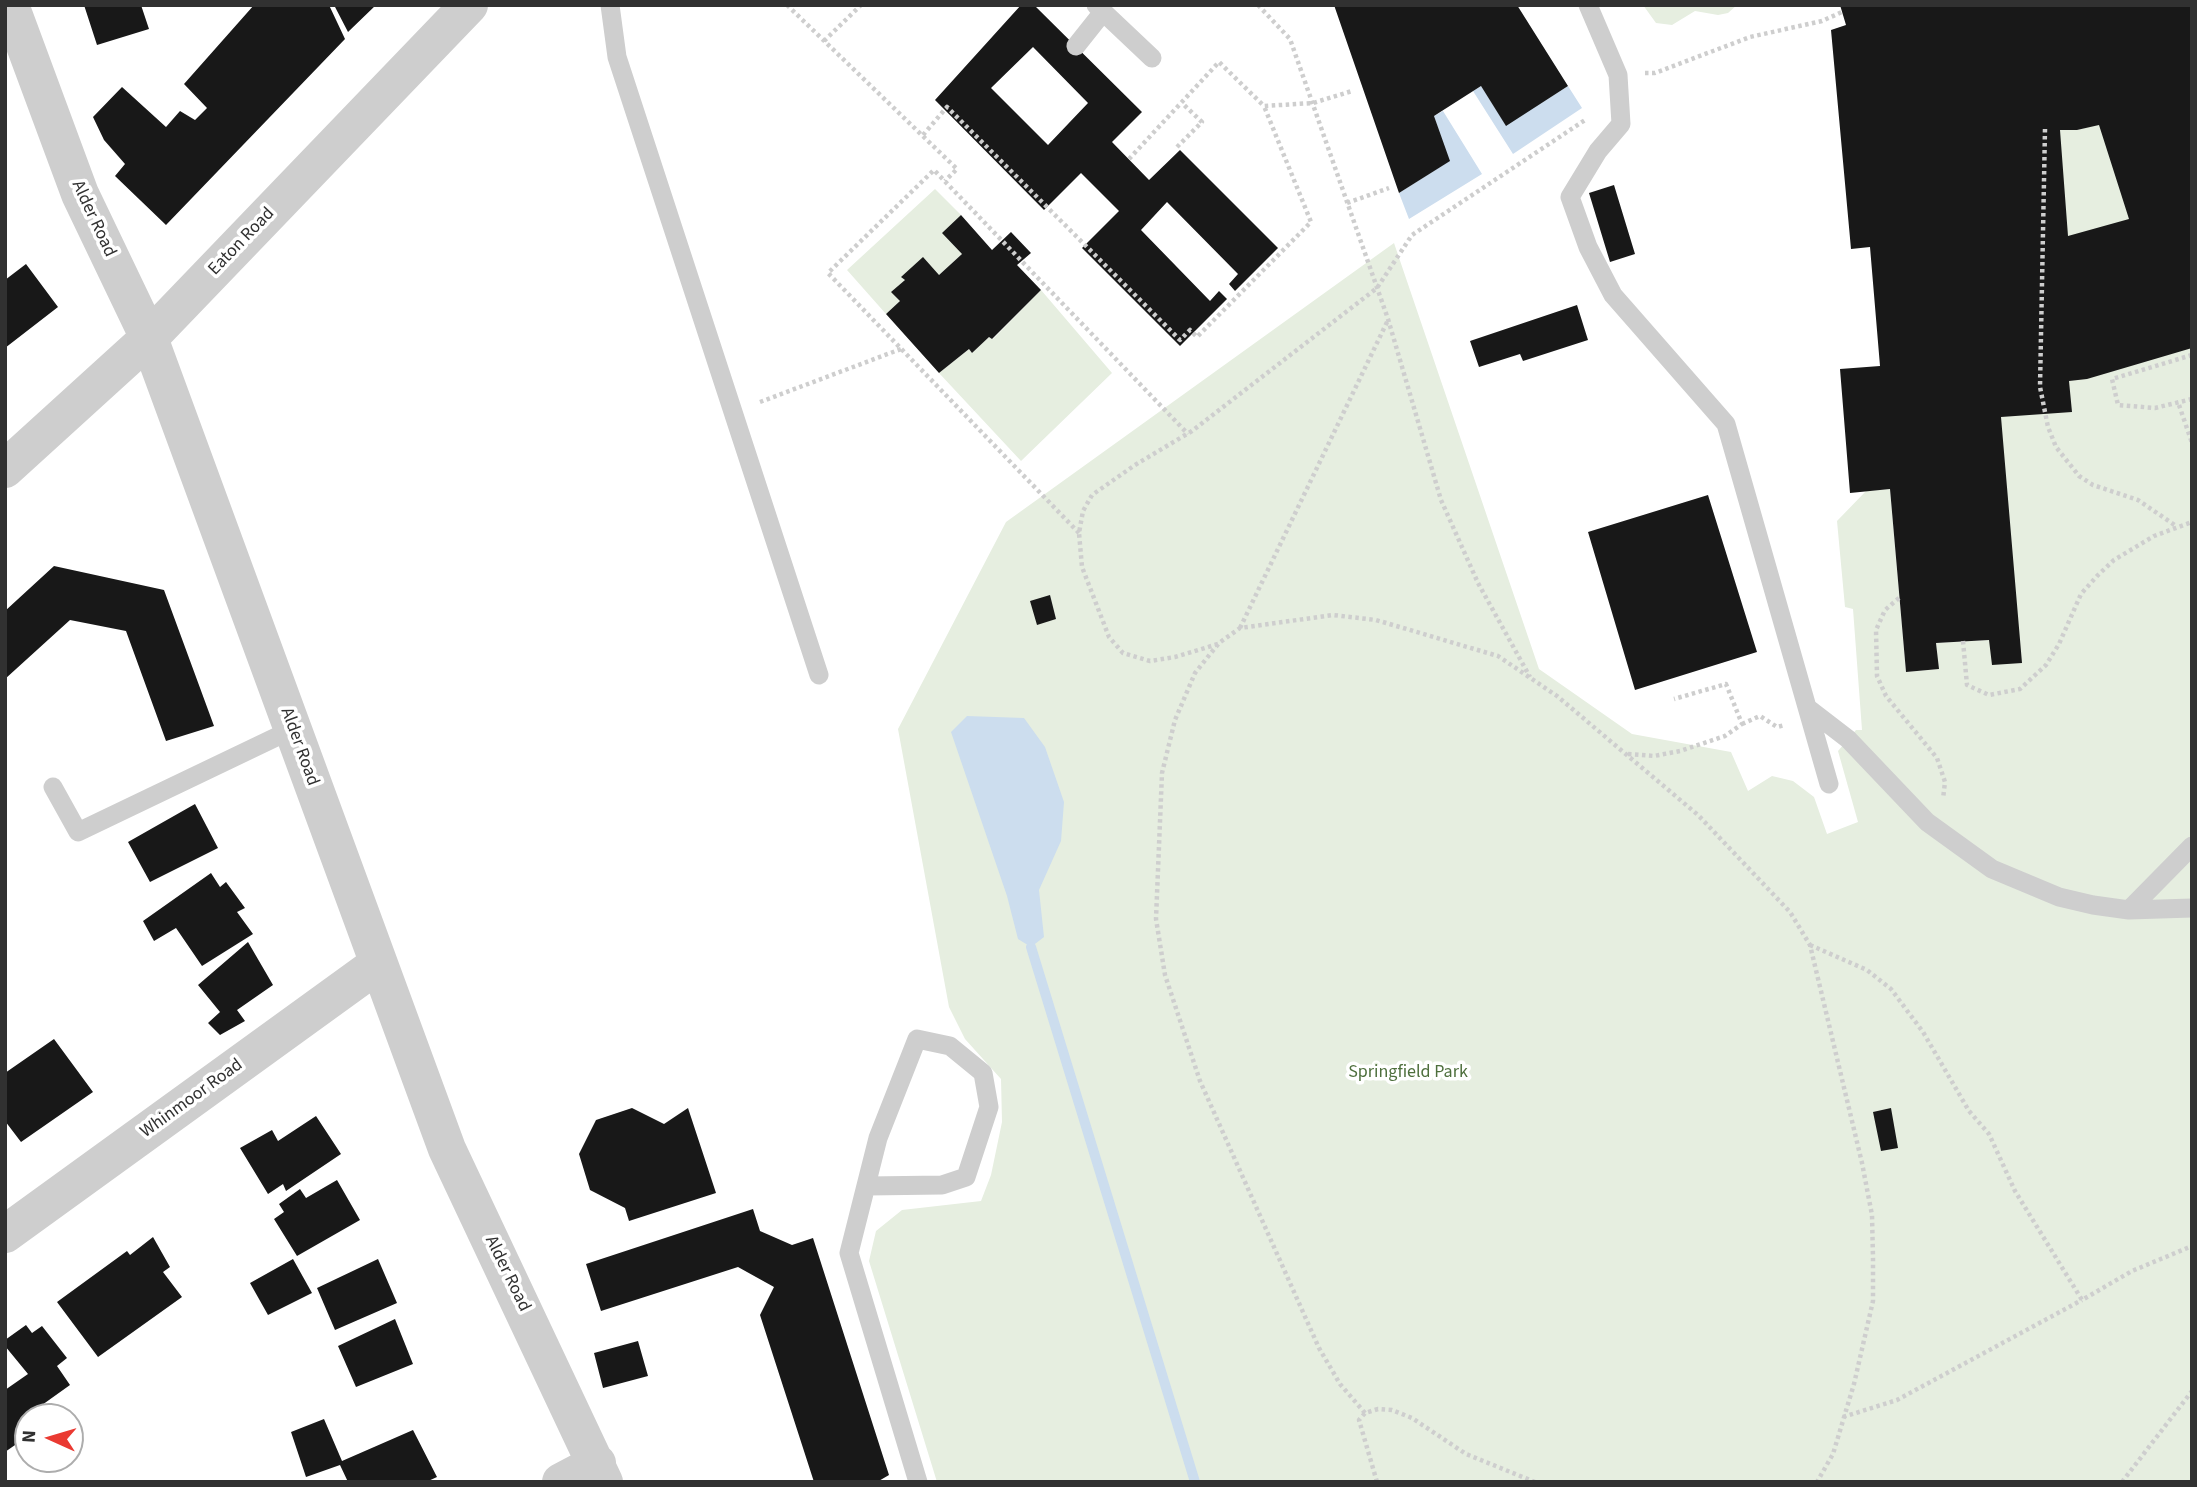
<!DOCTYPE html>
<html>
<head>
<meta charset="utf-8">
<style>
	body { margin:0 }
	#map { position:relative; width:2197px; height:1487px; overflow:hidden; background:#fff; font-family:"Source Sans 3",sans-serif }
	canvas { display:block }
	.frame { position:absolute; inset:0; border:7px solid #313131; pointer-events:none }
	.north { position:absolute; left:14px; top:1403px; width:70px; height:70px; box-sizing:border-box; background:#fff; border:2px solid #adadad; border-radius:50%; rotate:274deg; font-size:19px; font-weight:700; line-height:28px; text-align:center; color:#313131 }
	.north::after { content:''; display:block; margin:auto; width:24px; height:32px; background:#ea3a32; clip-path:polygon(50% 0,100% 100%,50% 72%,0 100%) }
</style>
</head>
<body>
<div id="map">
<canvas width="2197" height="1487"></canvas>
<div class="frame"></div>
<div class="north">N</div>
</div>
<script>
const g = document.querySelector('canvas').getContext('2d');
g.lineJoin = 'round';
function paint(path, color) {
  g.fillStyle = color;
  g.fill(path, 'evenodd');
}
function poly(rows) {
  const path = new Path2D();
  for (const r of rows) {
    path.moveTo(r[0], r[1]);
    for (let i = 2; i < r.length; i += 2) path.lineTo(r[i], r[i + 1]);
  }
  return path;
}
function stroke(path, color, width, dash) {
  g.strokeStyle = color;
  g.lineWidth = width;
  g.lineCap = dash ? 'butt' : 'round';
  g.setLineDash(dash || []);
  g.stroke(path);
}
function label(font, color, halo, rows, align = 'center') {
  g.font = font + ' "Source Sans 3",sans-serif';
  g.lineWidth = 7;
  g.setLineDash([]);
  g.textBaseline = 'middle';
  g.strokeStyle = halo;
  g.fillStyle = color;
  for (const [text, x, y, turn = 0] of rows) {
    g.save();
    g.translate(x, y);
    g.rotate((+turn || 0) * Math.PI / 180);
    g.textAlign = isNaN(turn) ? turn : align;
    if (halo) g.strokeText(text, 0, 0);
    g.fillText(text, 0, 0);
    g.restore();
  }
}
paint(poly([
	[1643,5,1737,5,1728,13,1718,15,1695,11,1672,25,1656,23],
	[2122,118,2192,323,2192,1482,937,1482,869,1261,876,1231,902,1210,981,1201,991,1175,1002,1122,1001,1079,965,1039,949,1007,898,729,1006,522,1394,243,1539,669,1632,734,1731,752,1748,791,1772,776,1793,781,1814,797,1827,834,1858,822,1838,751,1856,730,1862,730,1853,609,1845,607,1837,521,1866,491,1890,489,1906,672,1938,669,1936,643,1989,640,1985,236,2045,129,2077,130],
	[935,189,961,215,943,233,962,254,939,275,902,277,905,280,892,292,900,301,886,314,847,270],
	[1041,290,1112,373,1021,461,939,373,969,349,972,353,989,337,993,339]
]), '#e6eee0');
paint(poly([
	[1481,86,1506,125,1568,86,1582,108,1513,154,1473,91],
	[1443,111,1482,174,1409,219,1399,193,1449,161,1434,116],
	[967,716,1024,718,1045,747,1064,802,1061,841,1039,890,1044,937,1031,947,1018,939,1007,896,951,732]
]), '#cde');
stroke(poly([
	[1031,947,1195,1482]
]), '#cde', 10);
paint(poly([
	[84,5,141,5,149,29,97,45],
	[254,5,329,5,345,39,166,225,115,176,125,164,104,140,93,117,122,87,166,127,180,111,195,120,207,108,184,84],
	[334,5,376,5,348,32],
	[1021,5,1034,5,1142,112,1112,142,1149,180,1180,150,1278,248,1235,291,1229,284,1238,274,1167,202,1141,230,1210,301,1219,291,1227,299,1180,346,1082,248,1119,211,1081,173,1044,210,935,100],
	[1033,47,1088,103,1048,145,991,88],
	[1334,5,1517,5,1568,86,1506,126,1481,86,1434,116,1450,161,1399,193],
	[1840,5,2192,5,2192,348,2087,379,2069,381,2072,412,2001,417,2022,663,1992,665,1989,640,1936,643,1939,669,1906,672,1890,489,1850,493,1840,369,1880,366,1870,247,1851,249,1831,30,1846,25],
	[2099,125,2129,219,2068,236,2060,130,2077,130],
	[1614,185,1635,254,1610,262,1589,193],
	[961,215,992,250,1011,232,1031,253,1017,265,1041,290,992,339,989,337,972,353,969,349,939,373,886,314,900,301,891,292,905,280,901,277,923,257,939,275,962,254,942,233],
	[26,264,58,307,5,348,5,280],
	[1577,305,1588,340,1523,361,1520,354,1479,367,1470,341],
	[1708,495,1757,652,1635,690,1588,532],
	[54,566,164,590,214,726,166,741,126,631,70,620,5,679,5,611],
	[1050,595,1056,619,1037,625,1030,601],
	[195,804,218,848,150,882,128,842],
	[211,873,220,887,226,882,245,908,237,912,253,934,202,966,176,928,154,941,143,921],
	[248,942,273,985,237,1010,245,1021,220,1035,208,1023,220,1012,198,985],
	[54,1039,93,1092,21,1142,5,1121,5,1073],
	[632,1108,664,1124,688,1108,716,1193,629,1221,625,1208,590,1190,579,1154,596,1120],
	[1891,1108,1898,1148,1881,1151,1873,1112],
	[316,1116,341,1154,286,1191,283,1184,268,1194,240,1148,272,1130,278,1141],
	[337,1180,360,1220,297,1256,274,1219,284,1212,279,1204,300,1189,306,1198],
	[753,1209,760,1231,792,1245,813,1238,889,1475,877,1482,814,1482,760,1315,774,1287,738,1267,601,1311,586,1264],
	[153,1237,170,1267,163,1272,182,1297,98,1357,57,1302,127,1251,130,1255],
	[293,1259,312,1293,268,1315,250,1283],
	[378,1259,397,1303,335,1330,317,1288],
	[395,1319,413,1364,356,1387,338,1346],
	[26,1325,32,1333,42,1326,67,1358,57,1366,70,1385,28,1415,28,1436,5,1452,5,1390,28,1374,5,1346,5,1340],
	[638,1341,648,1376,603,1388,594,1353],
	[324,1419,342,1461,413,1430,437,1477,426,1482,348,1482,340,1465,306,1477,291,1432]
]), '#181818');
stroke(poly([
	[787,5,957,169,945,181],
	[1258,5,1290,39,1388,319,1441,500,1478,583,1530,677],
	[824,41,861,5],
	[1645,73,1655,73,1750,37,1822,21,1842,12],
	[2045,129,2040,387,2048,427,2056,447,2079,476,2093,485,2138,500,2176,526],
	[923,135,947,107,1180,340,1190,330,1197,337,1311,222,1264,106],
	[1177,147,1202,122,1182,103],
	[1129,159,1219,62,1264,106,1313,103,1352,91],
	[1347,203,1389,188],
	[2192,355,2112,379,2118,405,2155,408,2192,399],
	[760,402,901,349],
	[2179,405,2192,443],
	[1079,533,828,273,934,170,1188,434],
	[1899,598,1885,610,1876,630,1877,676,1886,696,1937,758,1945,782,1943,799],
	[1240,628,1388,320],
	[1963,641,1967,685,1989,695,2020,689,2046,665,2059,644,2081,594,2097,576,2114,560,2154,536,2192,522],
	[1218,644,1175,657,1150,661,1123,653,1109,637,1082,567,1079,533,1083,511,1092,495,1135,465,1192,431,1377,288,1412,235,1585,120],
	[1742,724,1760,716,1777,727,1785,725],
	[1628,754,1654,756,1680,751,1725,736,1742,724,1726,684,1674,699],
	[1810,945,1867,970,1891,989,1923,1032,1969,1111,1989,1134,2015,1191,2082,1300,2132,1271,2192,1246],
	[1365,1413,1340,1384,1319,1348,1200,1081,1165,975,1156,919,1162,773,1175,720,1195,673,1219,643,1240,628,1333,615,1376,620,1498,656,1557,696,1698,815,1790,912,1810,945,1862,1163,1872,1215,1873,1258,1873,1301,1854,1384,1833,1454,1817,1482],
	[1843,1417,1897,1400,2082,1300],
	[1377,1482,1359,1420,1365,1413,1378,1409,1392,1410,1412,1418,1466,1454,1535,1482],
	[2122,1482,2192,1391]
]), '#cecece', 4.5, [3.5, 3.5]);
stroke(poly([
	[610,5,617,57,819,675],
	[1096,5,1152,58],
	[1588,5,1618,75,1621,124,1598,151,1570,197,1588,247,1613,295,1726,424,1829,784],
	[1076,46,1103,12],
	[1809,709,1848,739,1927,822,1992,869,2059,897,2093,905,2129,910,2192,908],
	[53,787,78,832,293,729],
	[2129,910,2192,846],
	[868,1186,942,1185,966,1177,989,1107,983,1073,950,1046,917,1039,878,1138,849,1253,918,1482]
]), '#cecece', 19);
stroke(poly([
	[10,5,80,194,149,338,447,1149,604,1482],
	[5,469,149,338,469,5],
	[5,1234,378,964],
	[561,1482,597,1463]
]), '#cecece', 38);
label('18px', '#313131', '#fff', [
	["Alder Road",93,219,65],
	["Eaton Road",242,242,-46],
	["Alder Road",299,747,70],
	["Whinmoor Road",192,1099,-36],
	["Alder Road",507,1274,64]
]);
label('18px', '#4e6f3d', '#fff', [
	["Springfield Park",1408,1073]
]);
</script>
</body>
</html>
